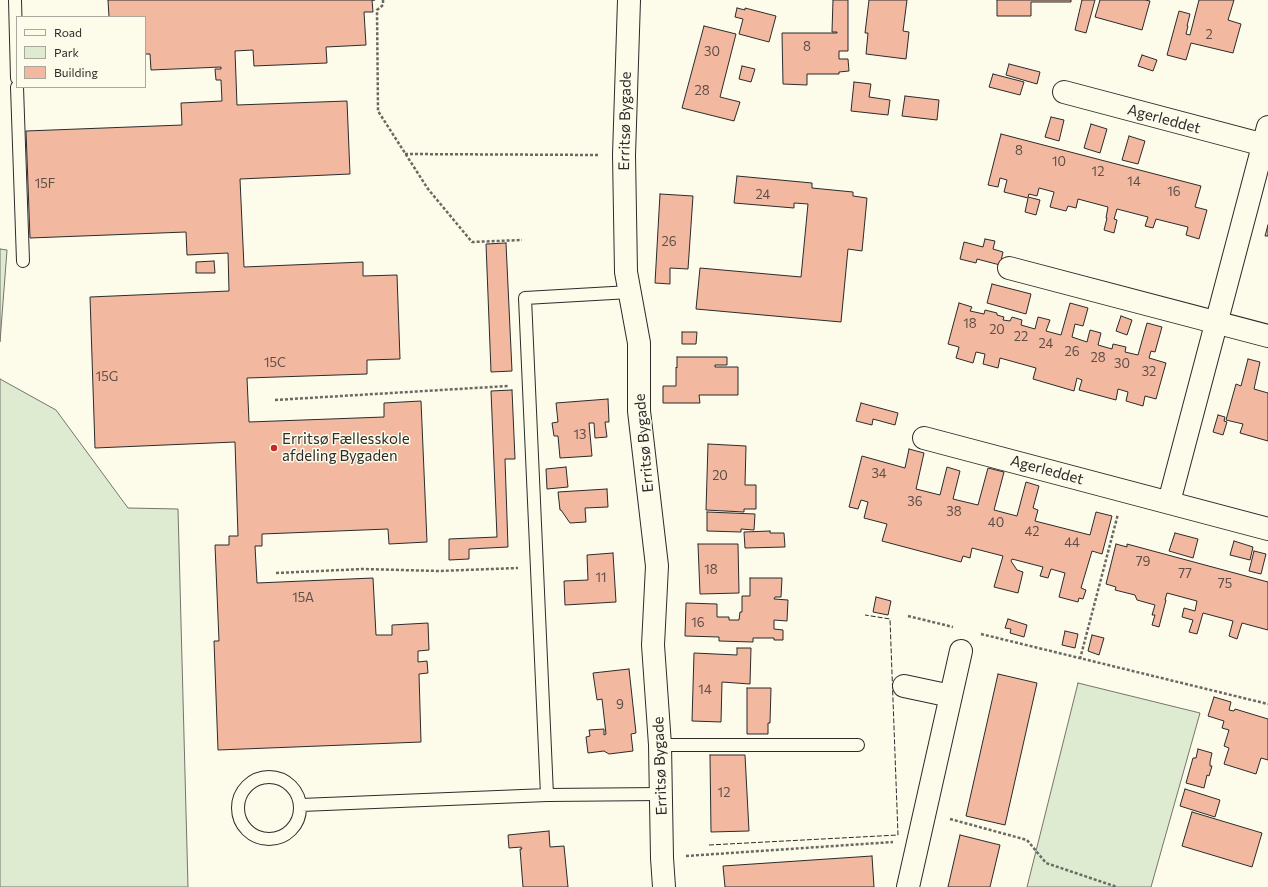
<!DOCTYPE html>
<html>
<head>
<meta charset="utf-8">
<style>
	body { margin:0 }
	#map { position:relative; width:1268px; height:887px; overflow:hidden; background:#fdfbea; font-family:Commissioner,sans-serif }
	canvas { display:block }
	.legend { position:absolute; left:16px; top:16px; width:130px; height:72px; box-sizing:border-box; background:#fdfbea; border:1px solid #a9a89e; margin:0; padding:5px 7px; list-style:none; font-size:12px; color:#2b2b2b }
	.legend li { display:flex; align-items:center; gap:8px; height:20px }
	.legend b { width:20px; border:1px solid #a9a89e }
</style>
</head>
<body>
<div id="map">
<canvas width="1268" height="887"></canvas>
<ul class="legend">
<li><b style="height:5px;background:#fdfbea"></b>Road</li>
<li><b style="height:11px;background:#deebd1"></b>Park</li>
<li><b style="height:11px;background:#f2b8a0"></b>Building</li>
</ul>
</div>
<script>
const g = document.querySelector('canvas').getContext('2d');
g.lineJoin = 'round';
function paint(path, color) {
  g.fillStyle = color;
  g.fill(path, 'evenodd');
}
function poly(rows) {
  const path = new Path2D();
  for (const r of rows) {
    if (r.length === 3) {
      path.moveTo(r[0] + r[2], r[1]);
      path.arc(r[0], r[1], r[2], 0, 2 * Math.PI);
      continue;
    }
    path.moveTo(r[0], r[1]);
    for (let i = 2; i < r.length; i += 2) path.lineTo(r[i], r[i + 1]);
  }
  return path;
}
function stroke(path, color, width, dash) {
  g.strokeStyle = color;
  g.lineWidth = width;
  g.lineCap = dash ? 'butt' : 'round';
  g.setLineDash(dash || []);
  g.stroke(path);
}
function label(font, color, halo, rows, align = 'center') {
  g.font = font + ' Commissioner,sans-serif';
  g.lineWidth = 3;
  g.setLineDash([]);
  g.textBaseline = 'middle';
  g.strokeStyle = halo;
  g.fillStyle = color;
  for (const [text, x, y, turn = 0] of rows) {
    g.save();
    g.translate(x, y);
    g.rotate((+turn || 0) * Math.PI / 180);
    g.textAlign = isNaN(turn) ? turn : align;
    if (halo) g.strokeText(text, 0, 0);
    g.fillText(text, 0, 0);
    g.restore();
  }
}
const green = poly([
	[0,249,7,250,0,342,0,249],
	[0,379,56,410,128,508,178,509,188,887,0,887,0,379],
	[1078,683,1200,713,1151,887,1027,887,1078,683]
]);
paint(green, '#deebd1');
stroke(green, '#74746e', 1);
const building = poly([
	[108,0,375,0,372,0,373,12,364,12,366,45,326,47,327,63,254,66,253,50,235,51,237,105,347,101,350,174,240,179,244,267,363,262,363,276,397,275,400,359,367,360,367,374,247,378,249,422,384,417,384,403,421,401,427,542,389,544,388,529,262,534,262,546,255,546,257,583,373,578,376,635,392,635,392,625,428,623,429,650,418,651,418,662,427,661,428,673,419,674,421,742,218,750,214,641,219,641,215,545,229,545,229,536,238,536,235,442,95,448,90,297,229,291,228,253,187,255,186,232,30,238,26,131,182,125,181,103,222,101,221,80,216,80,215,69,221,69,221,67,151,70,150,54,145,54,145,17,109,17,108,0],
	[833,0,848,0,848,51,839,51,839,59,848,59,849,71,839,72,839,74,807,74,807,85,783,84,782,33,837,33,837,32,832,32,833,0],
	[869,0,907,0,903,31,909,32,906,59,866,54,868,33,865,33,869,0],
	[997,0,1071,0,1071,2,1031,2,1031,16,997,16,997,0],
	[1082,0,1095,0,1086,33,1075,30,1082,0],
	[1100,0,1145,0,1150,1,1142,30,1095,17,1100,0],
	[1199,0,1234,0,1228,20,1241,24,1233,53,1191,43,1186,60,1167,55,1179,11,1190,14,1187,26,1188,26,1186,34,1190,35,1199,0],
	[737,8,745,10,745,8,776,16,769,42,739,34,743,19,735,17,737,8],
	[704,26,736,34,720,97,740,102,734,121,682,108,704,26],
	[1142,55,1157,60,1153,71,1138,66,1142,55],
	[1009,64,1040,72,1037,84,1006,75,1009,64],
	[742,66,755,69,751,82,739,79,742,66],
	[993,74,1024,82,1020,95,989,87,993,74],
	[854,82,871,84,869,97,890,100,888,115,851,111,854,82],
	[905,96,939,100,937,120,902,116,905,96],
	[1051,117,1064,120,1059,141,1045,137,1051,117],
	[1091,124,1107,129,1100,153,1084,148,1091,124],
	[1001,134,1201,186,1195,207,1207,210,1199,239,1186,235,1188,227,1156,219,1153,228,1145,226,1148,217,1117,209,1114,219,1117,220,1114,233,1104,230,1107,218,1106,218,1108,207,1078,199,1076,208,1068,206,1066,211,1050,207,1054,192,1039,188,1037,196,1029,194,1028,197,1040,200,1036,215,1025,212,1028,198,1004,192,1007,180,1000,178,998,187,988,185,1001,134],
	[1129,136,1145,141,1138,164,1122,160,1129,136],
	[737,176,812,183,812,188,853,192,853,196,867,198,862,251,848,249,841,322,696,309,700,268,801,277,808,204,794,203,794,208,734,203,737,176],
	[660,194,693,196,688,269,670,268,670,284,655,283,660,194],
	[1268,225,1268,236,1265,236,1268,225],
	[985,239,995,241,993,249,1003,252,1000,265,977,259,976,263,960,259,964,242,983,247,985,239],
	[506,243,512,371,491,372,486,244,506,243],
	[214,261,215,273,196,273,196,262,214,261],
	[992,284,1031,294,1026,314,987,303,992,284],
	[959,303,972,307,970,311,984,314,985,310,997,313,997,315,1004,317,1003,320,1010,321,1012,317,1022,320,1021,325,1035,329,1038,317,1050,320,1046,331,1061,335,1070,303,1088,308,1083,326,1075,324,1072,337,1087,342,1090,330,1101,333,1098,345,1112,349,1113,344,1126,347,1125,352,1138,355,1147,323,1162,327,1155,352,1151,351,1149,358,1166,363,1156,399,1145,396,1143,406,1126,401,1128,392,1118,389,1116,400,1079,390,1082,380,1077,378,1074,391,1033,379,1036,368,1000,358,998,368,983,364,985,354,976,352,973,363,956,358,959,347,948,344,959,303],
	[1121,316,1132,320,1127,335,1116,331,1121,316],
	[682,332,697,332,696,344,682,344,682,332],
	[677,357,727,357,727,365,715,365,715,367,738,367,738,395,699,395,700,403,663,403,663,386,676,386,676,367,677,368,677,357],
	[1248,359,1260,362,1254,389,1268,393,1268,441,1240,433,1243,424,1226,420,1236,384,1241,386,1248,359],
	[512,390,515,459,505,459,508,547,469,549,469,559,449,560,449,539,497,537,491,391,512,390],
	[608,399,609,422,605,422,607,437,595,438,594,423,589,423,592,456,560,458,558,436,554,436,552,423,558,422,556,403,608,399],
	[861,403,898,413,895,425,873,419,872,425,856,421,861,403],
	[1218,415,1225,417,1224,421,1227,422,1223,435,1213,432,1218,415],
	[708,444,746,446,745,485,756,485,756,509,744,509,744,512,706,510,708,444],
	[909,449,924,453,916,489,940,495,947,467,960,471,953,499,978,505,988,468,1004,472,994,510,1017,516,1026,482,1039,486,1033,508,1038,510,1035,521,1090,535,1096,512,1112,516,1102,554,1092,551,1081,588,1086,590,1083,599,1079,598,1078,602,1059,597,1065,573,1051,569,1048,578,1040,576,1043,567,1012,559,1011,561,1017,570,1023,572,1018,593,994,587,1003,556,972,548,970,558,963,556,961,562,882,541,887,524,864,518,868,502,861,500,858,509,849,507,862,456,905,468,909,449],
	[566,467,568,487,547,489,546,469,566,467],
	[607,489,608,507,585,508,586,522,570,523,561,510,560,510,558,492,607,489],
	[707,512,755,514,754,530,741,529,741,532,707,531,707,512],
	[770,531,770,533,784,533,785,547,745,548,744,532,770,531],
	[1175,533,1198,539,1193,558,1169,551,1175,533],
	[1234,541,1253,547,1250,560,1230,555,1234,541],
	[698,544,738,544,739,593,700,594,698,544],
	[1116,544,1127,547,1127,544,1268,582,1268,630,1242,623,1237,639,1229,636,1233,621,1203,613,1197,634,1189,632,1193,620,1182,617,1184,608,1195,611,1197,601,1167,593,1165,600,1166,600,1159,627,1152,625,1155,615,1152,615,1155,605,1137,600,1135,595,1115,590,1116,587,1106,584,1116,544],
	[1254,551,1266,554,1261,574,1249,571,1254,551],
	[613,553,616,602,565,605,564,581,588,580,587,555,613,553],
	[750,578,782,578,781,597,775,597,774,599,788,600,787,621,774,620,774,629,783,630,783,640,774,640,774,638,753,638,753,642,719,641,719,637,685,636,686,603,717,604,717,617,729,617,729,620,739,620,740,612,742,612,742,596,750,596,750,578],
	[876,597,891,601,888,615,873,612,876,597],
	[1008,619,1027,625,1024,637,1010,633,1011,629,1005,628,1008,619],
	[1065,631,1078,634,1075,648,1062,645,1065,631],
	[1092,635,1104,638,1099,655,1088,651,1092,635],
	[737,648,751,648,750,684,722,682,721,722,692,721,694,653,737,655,737,648],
	[629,669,636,733,631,734,633,751,609,754,604,751,588,753,586,737,590,736,589,730,604,729,604,735,606,734,602,699,597,700,593,673,629,669],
	[998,674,1037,683,1005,825,966,816,998,674],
	[747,688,771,688,770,723,768,723,768,734,747,734,747,688],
	[1214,697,1231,702,1229,710,1234,711,1235,709,1268,719,1268,760,1261,758,1256,774,1224,764,1229,748,1224,746,1229,730,1222,728,1224,721,1208,716,1214,697],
	[1198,749,1212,753,1210,762,1210,766,1212,766,1209,776,1207,775,1204,788,1186,783,1193,758,1196,758,1198,749],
	[710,755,745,755,749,831,711,832,710,755],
	[1185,789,1220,800,1215,817,1180,806,1185,789],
	[1192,812,1262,833,1252,867,1182,846,1192,812],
	[549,831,550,847,564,846,568,887,523,887,520,849,522,849,521,847,509,848,508,835,549,831],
	[960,835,1000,845,990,887,948,887,960,835],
	[872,856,874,887,725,887,723,866,872,856]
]);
paint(building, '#f2b8a0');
stroke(building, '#2b2b2b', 1);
const service = poly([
	[15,0,17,78],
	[17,87,23,261],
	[630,292,525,298,547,795,661,794],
	[660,745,858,745],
	[269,808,31],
	[301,805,547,795]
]);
const minor = poly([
	[629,0,624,155,626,272,639,343,639,411,657,566,653,645,660,745,662,858,664,887],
	[1064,92,1268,146],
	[1009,268,1268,336],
	[924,438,1268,529],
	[1169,502,1268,127],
	[904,686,951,696],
	[908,887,961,651]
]);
stroke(service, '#2b2b2b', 14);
stroke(minor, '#2b2b2b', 24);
stroke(poly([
	[383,0,383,5,377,10,378,111,428,189,472,242,522,240],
	[405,154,599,155],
	[275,400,508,386],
	[276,573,363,569,439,571,518,568],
	[908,616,953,627],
	[981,634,1268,704],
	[1080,659,1118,514],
	[950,819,1027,840,1046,863,1117,887],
	[686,856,893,842]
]), '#6a6964', 2.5, [3, 2]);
stroke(service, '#fdfbea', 12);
stroke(minor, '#fdfbea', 22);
stroke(poly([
	[709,845,898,835,890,619,865,615]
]), '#2b2b2b', 1, [5, 2]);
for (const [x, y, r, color] of [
	[274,448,4,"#c62828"]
]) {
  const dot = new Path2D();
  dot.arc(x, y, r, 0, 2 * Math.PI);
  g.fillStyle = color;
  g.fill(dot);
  stroke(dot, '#fdfbea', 1.5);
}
label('13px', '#5d4e48', null, [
	["2",1209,35],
	["8",807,47],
	["30",712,52],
	["28",702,91],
	["8",1019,151],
	["10",1059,162],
	["12",1098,172],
	["14",1134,182],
	["15F",45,184],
	["16",1174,192],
	["24",763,195],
	["26",669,242],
	["18",970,324],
	["20",997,330],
	["22",1021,337],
	["24",1046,344],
	["26",1072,352],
	["28",1098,358],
	["15C",275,363],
	["30",1122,364],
	["32",1149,372],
	["15G",107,377],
	["13",580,435],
	["34",879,474],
	["20",720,476],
	["36",915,502],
	["38",954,512],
	["40",996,523],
	["42",1032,532],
	["44",1072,543],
	["79",1143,562],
	["18",711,570],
	["77",1185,574],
	["11",601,578],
	["75",1225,584],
	["15A",303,598],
	["16",698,623],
	["14",705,690],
	["9",620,705],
	["12",724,793]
]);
label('15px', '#2b2b2b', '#fdfbea', [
	["Agerleddet",1164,119,15],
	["Erritsø Bygade",625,121,-89],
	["Erritsø Bygade",644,443,-95],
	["Agerleddet",1047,470,15],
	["Erritsø Bygade",660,766,-92]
]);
label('15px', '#2b2b2b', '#fdfbea', [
	["Erritsø Fællesskole",282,439],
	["afdeling Bygaden",282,456]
], 'left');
</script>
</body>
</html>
